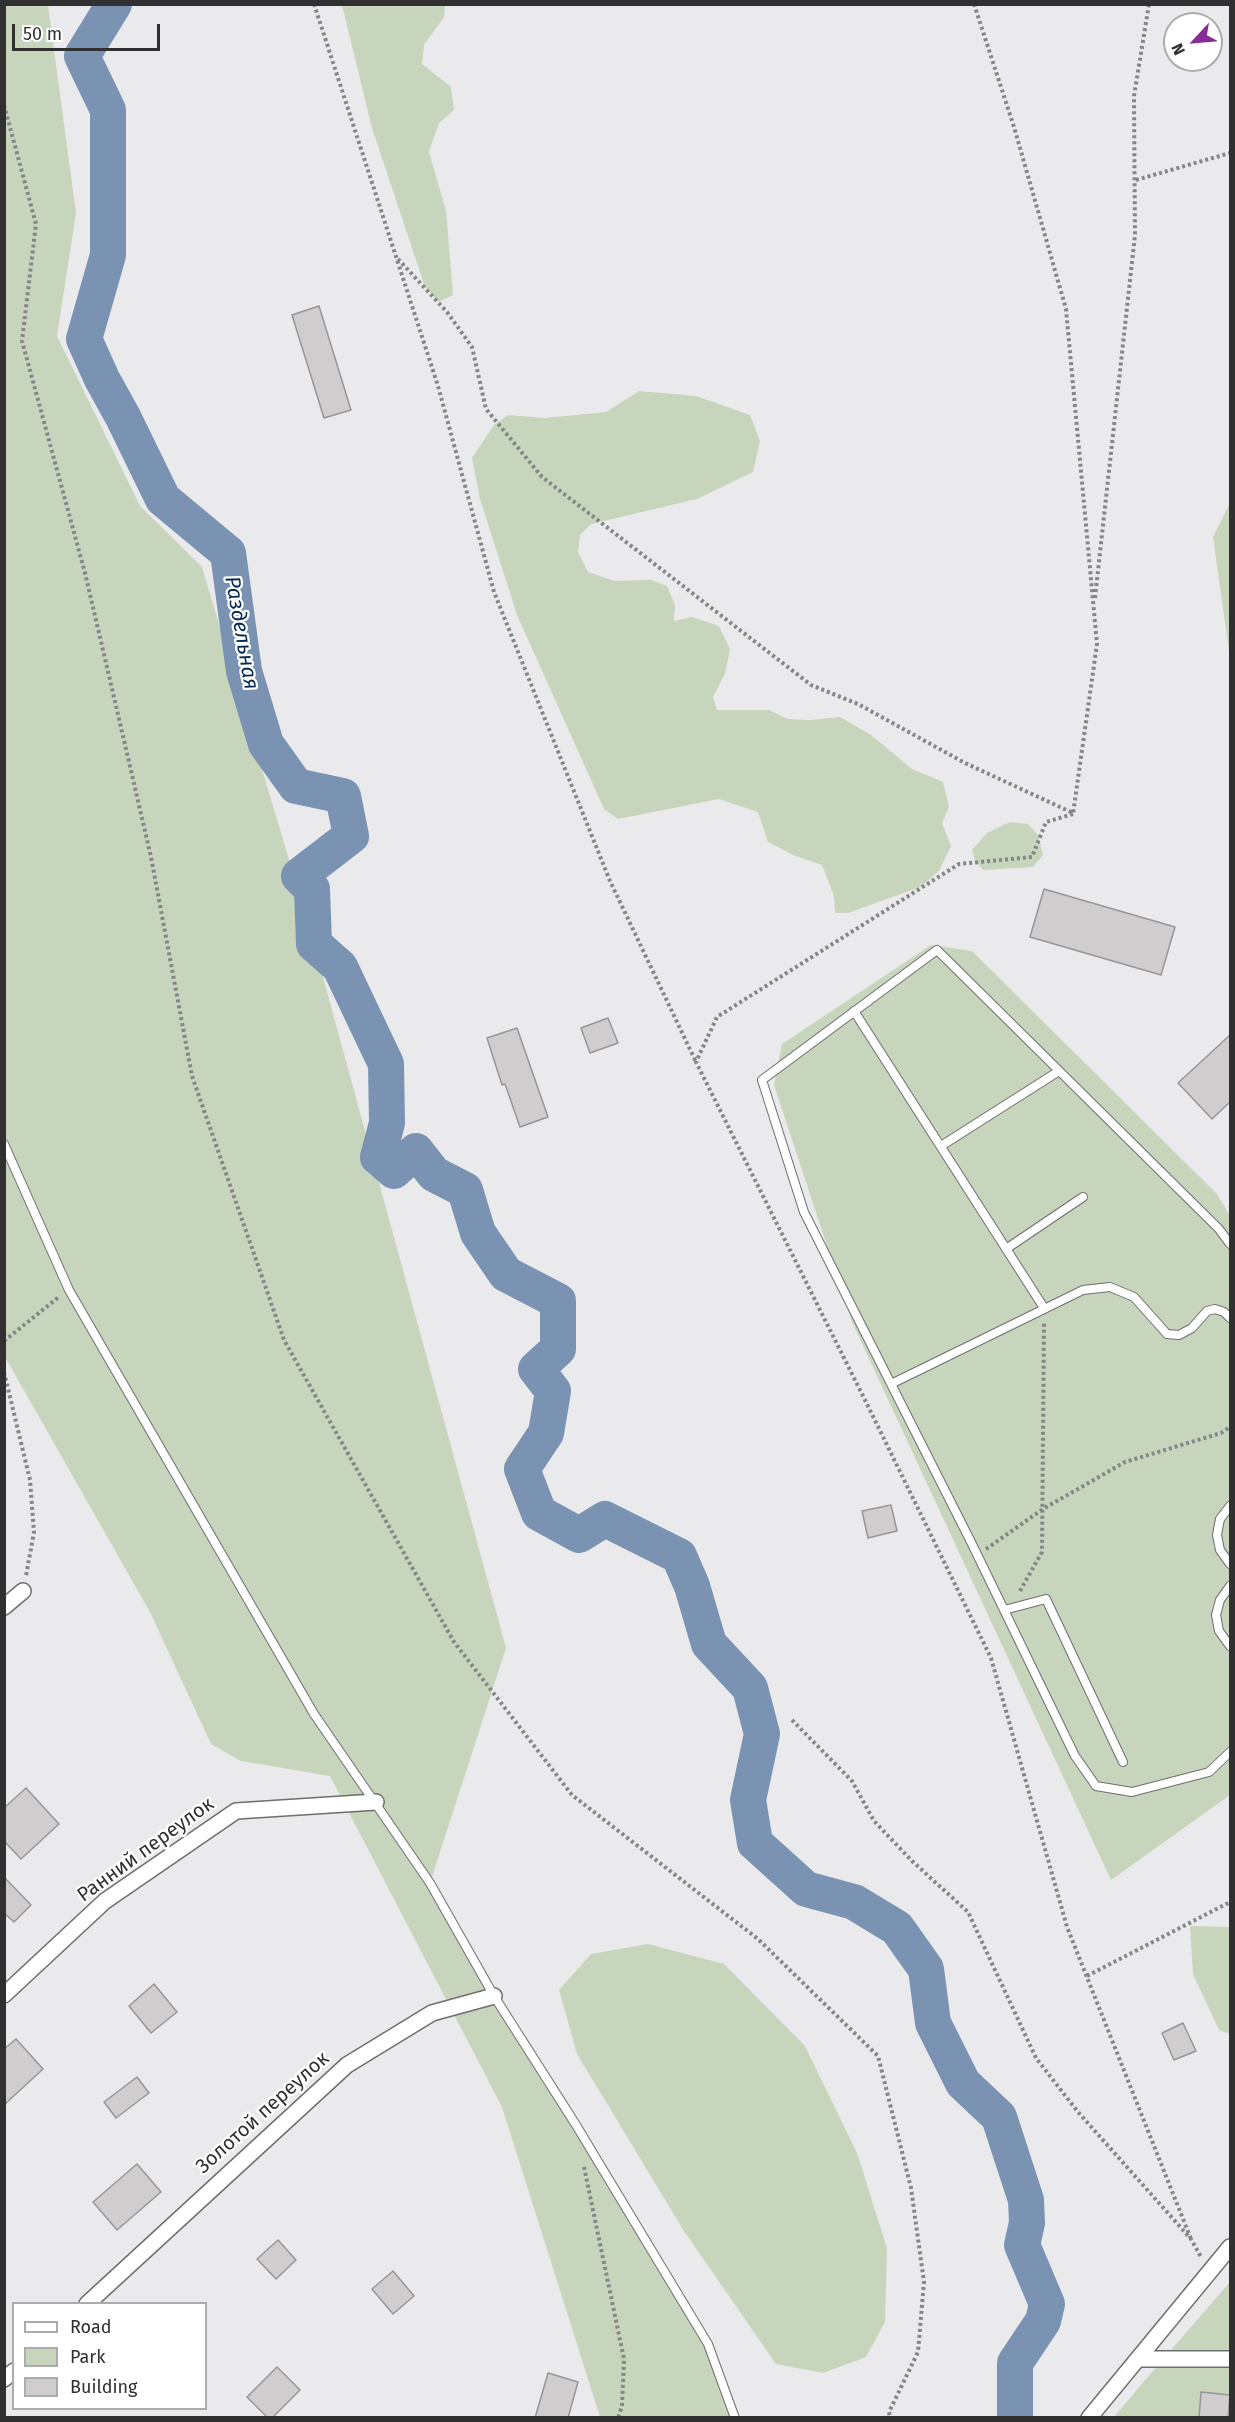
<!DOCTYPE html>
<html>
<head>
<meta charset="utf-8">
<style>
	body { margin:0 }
	#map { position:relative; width:1235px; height:2422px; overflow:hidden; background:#eaeaec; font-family:"Fira Sans",sans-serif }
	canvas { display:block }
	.frame { position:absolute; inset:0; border:6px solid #303030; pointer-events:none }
	.legend { position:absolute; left:12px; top:2302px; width:195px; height:108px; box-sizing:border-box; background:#fff; border:2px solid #acacac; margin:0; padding:8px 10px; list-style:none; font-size:18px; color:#303030 }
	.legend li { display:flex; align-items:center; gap:12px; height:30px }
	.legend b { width:30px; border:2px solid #acacac }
	.north { position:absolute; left:1163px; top:12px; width:60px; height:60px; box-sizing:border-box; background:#fff; border:2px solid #acacac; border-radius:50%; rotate:244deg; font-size:16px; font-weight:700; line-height:24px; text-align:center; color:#303030 }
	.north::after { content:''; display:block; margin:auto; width:21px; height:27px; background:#872b96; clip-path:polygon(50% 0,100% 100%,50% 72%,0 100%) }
	.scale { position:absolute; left:12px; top:24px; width:148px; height:27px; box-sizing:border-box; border:3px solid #303030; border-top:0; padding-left:8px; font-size:18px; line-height:21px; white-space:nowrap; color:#303030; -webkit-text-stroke:4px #fff; paint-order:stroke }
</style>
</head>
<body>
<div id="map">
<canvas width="1235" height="2422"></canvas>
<div class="frame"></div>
<ul class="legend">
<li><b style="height:8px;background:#fff"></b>Road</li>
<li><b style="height:16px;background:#c7d5bc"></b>Park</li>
<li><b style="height:16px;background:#cfcdce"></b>Building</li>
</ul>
<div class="north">N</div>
<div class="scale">50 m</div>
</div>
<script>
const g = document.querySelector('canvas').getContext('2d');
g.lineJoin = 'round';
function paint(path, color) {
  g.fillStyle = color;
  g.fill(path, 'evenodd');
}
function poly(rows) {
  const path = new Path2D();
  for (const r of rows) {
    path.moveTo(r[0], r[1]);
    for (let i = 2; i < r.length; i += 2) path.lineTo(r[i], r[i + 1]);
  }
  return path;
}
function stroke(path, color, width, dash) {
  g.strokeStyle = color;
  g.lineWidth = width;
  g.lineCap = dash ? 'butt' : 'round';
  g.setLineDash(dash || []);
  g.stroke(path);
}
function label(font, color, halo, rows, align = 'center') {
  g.font = font + ' "Fira Sans",sans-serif';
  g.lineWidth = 4.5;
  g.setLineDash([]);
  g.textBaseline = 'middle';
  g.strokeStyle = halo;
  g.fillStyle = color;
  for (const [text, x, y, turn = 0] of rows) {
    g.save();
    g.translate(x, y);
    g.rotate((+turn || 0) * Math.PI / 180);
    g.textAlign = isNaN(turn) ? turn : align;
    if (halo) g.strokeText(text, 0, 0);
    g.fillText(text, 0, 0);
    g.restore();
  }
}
paint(poly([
	[4,5,48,5,76,213,57,336,140,506,202,567,314,944,506,1648,430,1883,708,2344,735,2417,600,2417,502,2107,330,1776,241,1761,211,1744,150,1612,5,1357],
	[342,5,445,5,444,17,424,45,422,64,451,87,454,110,439,123,429,152,446,211,453,295,439,302,425,287,372,128],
	[639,391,696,396,750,415,760,441,753,472,697,499,591,524,580,535,578,552,588,572,614,581,651,580,667,586,675,605,674,621,692,617,719,626,730,649,725,674,713,697,717,710,769,710,788,719,810,720,840,717,871,735,912,769,943,782,949,807,942,823,951,846,939,871,920,887,848,913,835,913,834,896,822,865,793,855,768,842,758,812,719,799,618,819,604,809,517,615,480,499,472,458,494,425,508,415,545,418,606,412],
	[1230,503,1230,658,1213,537],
	[1010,822,1028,824,1038,835,1043,855,1033,867,983,870,975,860,972,850,987,833],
	[931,945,972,951,1217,1194,1230,1216,1230,1795,1111,1880,852,1322,774,1085,782,1044],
	[1190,1926,1230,1927,1230,2034,1219,2030,1193,1974],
	[648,1944,724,1964,805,2046,857,2153,887,2248,885,2322,866,2357,823,2373,776,2364,684,2231,577,2054,559,1990,591,1954],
	[1230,2282,1230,2417,1113,2418,1152,2372]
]), '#c7d5bc');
stroke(poly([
	[114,4,82,56,108,110,108,255,84,339,102,379,123,417,163,499,228,553,244,671,266,744,296,786,343,796,351,836,299,876,312,889,314,944,340,967,386,1064,387,1123,378,1157,394,1171,416,1151,434,1174,465,1190,478,1233,506,1274,558,1301,558,1349,536,1369,553,1391,546,1433,522,1469,539,1513,579,1535,605,1519,679,1556,692,1586,709,1644,750,1688,762,1734,748,1800,755,1843,806,1889,854,1902,897,1928,926,1969,933,2023,963,2083,999,2117,1026,2200,1027,2223,1022,2245,1047,2304,1043,2321,1015,2363,1015,2418]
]), '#7a93b3', 36);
const building = poly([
	[319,306,351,410,324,418,292,315,319,306],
	[1044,889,1175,927,1161,975,1030,937,1044,889],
	[608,1018,618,1043,590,1053,581,1028,608,1018],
	[517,1028,548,1117,520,1127,505,1084,502,1085,487,1038,517,1028],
	[1230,1035,1230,1102,1212,1119,1178,1083,1230,1035],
	[891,1505,897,1531,868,1538,862,1511,891,1505],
	[26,1788,59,1824,21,1859,4,1841,4,1808,26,1788],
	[4,1877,31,1905,14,1922,4,1913,4,1877],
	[154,1984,177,2012,151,2033,129,2006,154,1984],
	[1183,2023,1196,2051,1174,2060,1162,2033,1183,2023],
	[16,2039,43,2069,4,2105,4,2049,16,2039],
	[137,2077,149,2093,116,2118,104,2102,137,2077],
	[137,2164,161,2192,117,2230,93,2202,137,2164],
	[278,2240,296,2260,276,2279,257,2259,278,2240],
	[393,2271,414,2296,393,2314,372,2289,393,2271],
	[277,2367,300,2390,272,2418,268,2418,247,2397,277,2367],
	[548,2373,578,2382,568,2418,535,2418,548,2373],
	[1201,2392,1230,2395,1228,2418,1199,2418,1201,2392]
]);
paint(building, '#cfcdce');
stroke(building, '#979696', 1.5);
const service = poly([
	[854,1011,1044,1308],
	[4,1144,69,1290,314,1714,430,1883,494,1996,576,2125,708,2344,735,2418],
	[941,1146,1059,1071],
	[1230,1244,1219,1229,937,950,762,1080,804,1212,971,1542,1075,1756,1096,1786,1132,1792,1209,1772,1230,1752],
	[1006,1249,1083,1197],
	[891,1384,1083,1290,1110,1287,1134,1297,1167,1334,1179,1335,1192,1328,1207,1311,1215,1309,1224,1312,1230,1318],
	[1230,1506,1220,1519,1217,1535,1220,1550,1230,1564],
	[1230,1586,1220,1600,1216,1615,1219,1631,1230,1646],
	[1004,1610,1046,1599,1123,1762]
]);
const minor = poly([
	[4,1607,23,1591],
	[4,1995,105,1901,236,1811,376,1802],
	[87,2304,347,2065,432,2013,494,1996],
	[1138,2359,1230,2359],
	[4,2379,14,2371],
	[1089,2418,1230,2247]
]);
stroke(service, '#6d6e6f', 10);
stroke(minor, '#6d6e6f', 18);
stroke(poly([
	[314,4,438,386,494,592,610,881,696,1062],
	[974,4,1014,127,1066,309,1097,644,1073,814],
	[4,105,36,224,22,341,85,573,110,680,151,857,192,1076,284,1340,454,1642,572,1795,758,1939,878,2056,911,2188,924,2282,918,2352,889,2412,890,2418],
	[1136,180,1230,153],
	[398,259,447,312,472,347,486,409,542,477,811,685,858,704,965,763,1073,813],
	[1095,598,1135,235,1134,96,1149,4],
	[1073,814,1046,822,1032,857,959,864,717,1017,696,1062,866,1402,991,1658,1067,1927,1191,2239],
	[4,1341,60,1296],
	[4,1372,30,1480,34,1532,26,1576],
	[986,1549,1043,1509,1125,1462,1221,1433,1230,1427],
	[1020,1591,1042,1552,1044,1323],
	[792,1720,852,1781,874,1821,912,1861,968,1912,1036,2058,1078,2112,1191,2239,1201,2257],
	[1087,1976,1230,1902],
	[584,2167,624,2359,622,2406,618,2418]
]), '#868687', 4, [3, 3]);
stroke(service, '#fff', 8);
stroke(minor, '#fff', 15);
label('20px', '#303030', '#fff', [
	["Ранний переулок",146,1850,-36],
	["Золотой переулок",263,2113,-42]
]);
label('italic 21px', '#042852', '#fff', [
	["Раздельная",241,633,80]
]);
</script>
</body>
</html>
